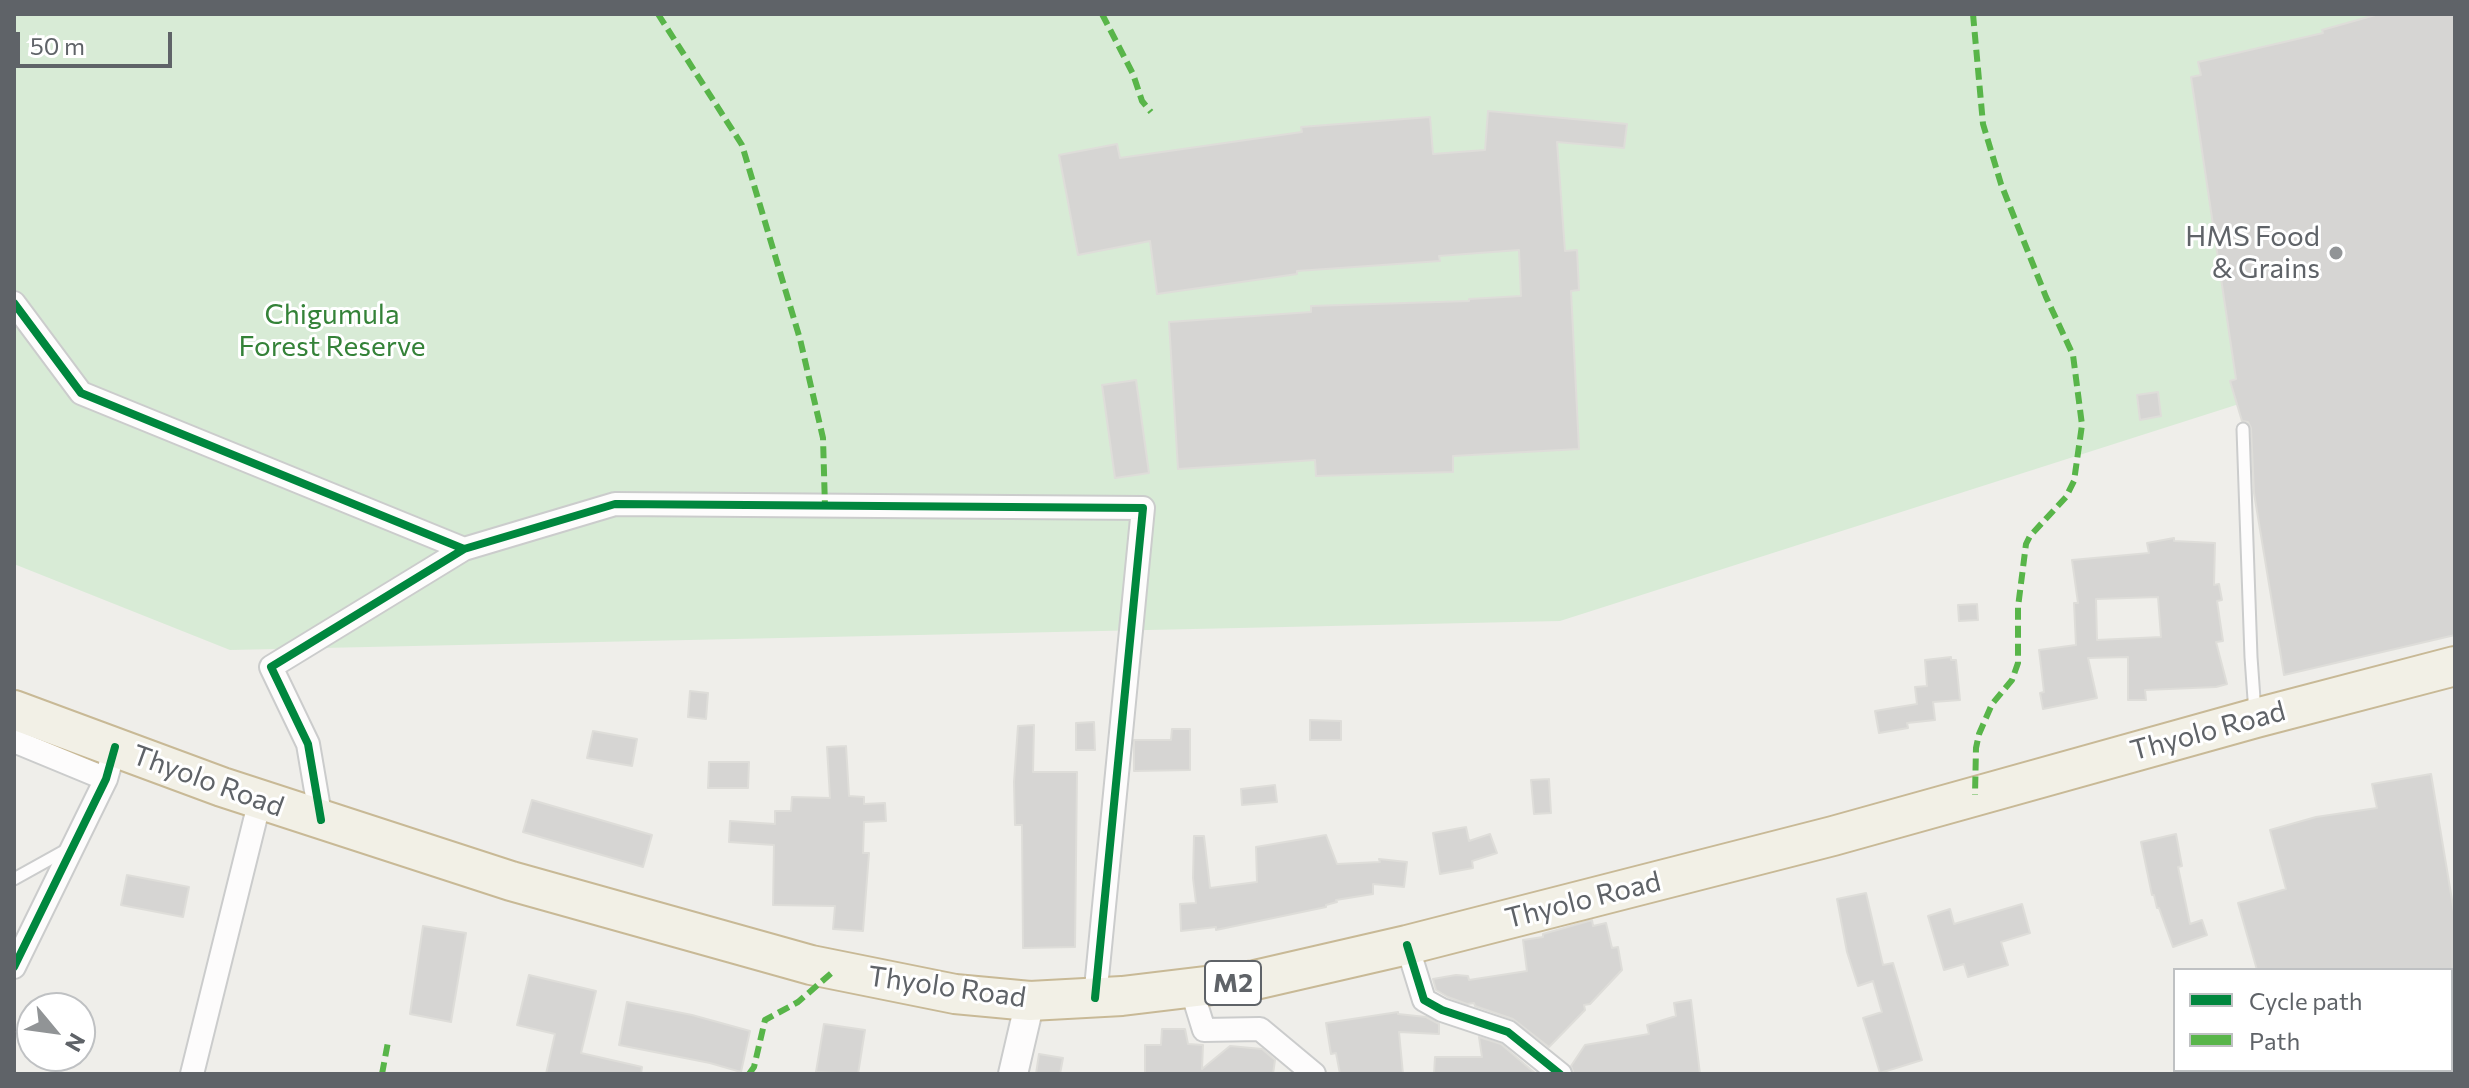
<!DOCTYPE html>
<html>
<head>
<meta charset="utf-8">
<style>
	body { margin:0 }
	#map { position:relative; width:2469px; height:1088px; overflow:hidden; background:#efeeea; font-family:Commissioner,sans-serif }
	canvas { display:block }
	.frame { position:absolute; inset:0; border:16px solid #5f6368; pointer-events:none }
	.legend { position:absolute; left:2173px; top:968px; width:280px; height:104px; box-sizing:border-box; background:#fff; border:2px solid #bfc1c3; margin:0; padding:10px 14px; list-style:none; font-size:24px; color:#5f6368 }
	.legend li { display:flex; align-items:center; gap:16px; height:40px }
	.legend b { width:40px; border:2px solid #bfc1c3 }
	.north { position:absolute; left:16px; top:992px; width:80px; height:80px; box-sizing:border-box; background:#fff; border:2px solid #bfc1c3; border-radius:50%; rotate:119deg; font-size:22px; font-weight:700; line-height:32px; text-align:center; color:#5f6368 }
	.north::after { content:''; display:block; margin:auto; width:28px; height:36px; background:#919496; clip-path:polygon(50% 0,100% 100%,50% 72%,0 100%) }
	.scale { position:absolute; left:16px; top:32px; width:156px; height:36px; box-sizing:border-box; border:4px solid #5f6368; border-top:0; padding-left:10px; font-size:24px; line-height:28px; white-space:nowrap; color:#5f6368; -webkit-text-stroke:6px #fff; paint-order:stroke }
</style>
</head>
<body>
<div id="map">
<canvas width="2469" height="1088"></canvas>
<div class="frame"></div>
<ul class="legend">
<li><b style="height:10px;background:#00873e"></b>Cycle path</li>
<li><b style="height:10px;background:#58b549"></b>Path</li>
</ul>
<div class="north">N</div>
<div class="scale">50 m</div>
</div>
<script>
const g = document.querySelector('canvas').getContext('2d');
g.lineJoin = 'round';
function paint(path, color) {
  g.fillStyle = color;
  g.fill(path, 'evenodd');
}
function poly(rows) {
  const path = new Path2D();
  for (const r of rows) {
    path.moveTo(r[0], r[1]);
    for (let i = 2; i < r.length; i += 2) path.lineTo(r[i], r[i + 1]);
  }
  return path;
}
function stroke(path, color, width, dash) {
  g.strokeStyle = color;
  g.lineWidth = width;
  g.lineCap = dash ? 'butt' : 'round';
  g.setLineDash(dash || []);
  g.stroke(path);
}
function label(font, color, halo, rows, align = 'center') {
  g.font = font + ' Commissioner,sans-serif';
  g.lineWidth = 6;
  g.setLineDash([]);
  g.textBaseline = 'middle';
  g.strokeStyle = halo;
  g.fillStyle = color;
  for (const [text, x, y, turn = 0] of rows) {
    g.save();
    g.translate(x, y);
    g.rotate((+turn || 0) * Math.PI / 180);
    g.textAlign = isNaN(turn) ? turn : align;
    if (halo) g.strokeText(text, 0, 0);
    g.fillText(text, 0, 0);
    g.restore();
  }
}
paint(poly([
	[14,14,2455,14,2455,335,1560,621,230,650,14,564]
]), '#d8ebd6');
const building = poly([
	[2379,14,2455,14,2455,635,2284,675,2254,493,2251,428,2248,422,2242,421,2230,381,2236,379,2191,77,2201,75,2198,62,2323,33,2322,30,2379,14],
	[1488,111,1627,124,1624,148,1557,142,1565,251,1577,250,1579,290,1571,291,1579,449,1453,456,1453,472,1316,476,1315,460,1178,469,1169,322,1311,312,1311,306,1469,301,1469,299,1521,296,1519,250,1439,256,1440,261,1297,271,1297,274,1157,294,1150,241,1078,255,1059,155,1117,144,1120,158,1302,132,1301,127,1430,117,1433,154,1485,150,1488,111],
	[1136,380,1149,473,1115,478,1102,385,1136,380],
	[2158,392,2161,416,2140,420,2137,395,2158,392],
	[2174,538,2174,541,2215,543,2214,585,2219,584,2222,600,2217,601,2223,641,2216,642,2227,684,2216,687,2145,690,2146,700,2128,700,2128,657,2088,658,2097,698,2043,709,2040,693,2044,692,2039,650,2076,645,2074,603,2078,603,2072,560,2149,553,2147,543,2174,538],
	[2158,597,2161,637,2097,640,2096,599,2158,597],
	[1977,604,1978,620,1959,621,1958,605,1977,604],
	[1951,657,1951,660,1956,660,1960,700,1933,702,1935,720,1907,723,1908,728,1879,733,1875,711,1917,704,1915,687,1927,686,1925,660,1951,657],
	[690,691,708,693,706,719,688,717,690,691],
	[1310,720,1341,721,1341,740,1310,740,1310,720],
	[1094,722,1095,750,1076,750,1076,723,1094,722],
	[1034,725,1033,772,1077,772,1075,947,1023,948,1022,825,1015,825,1014,782,1018,726,1034,725],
	[1172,729,1190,729,1190,770,1134,771,1134,740,1171,740,1172,729],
	[593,731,637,739,632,766,587,758,593,731],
	[846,746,849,796,864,797,864,804,885,803,886,821,864,822,863,853,869,853,863,931,833,929,835,906,773,905,774,845,729,842,730,821,775,824,775,811,791,811,792,797,830,798,827,747,846,746],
	[709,762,749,762,748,788,708,788,709,762],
	[2431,774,2455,918,2455,970,2257,970,2238,903,2286,889,2270,830,2316,817,2377,808,2372,784,2431,774],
	[1549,779,1551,813,1534,814,1531,780,1549,779],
	[1275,785,1277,802,1242,805,1241,789,1275,785],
	[532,800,652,835,643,867,523,832,532,800],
	[1466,827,1469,841,1490,834,1497,853,1472,861,1473,868,1440,874,1433,833,1466,827],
	[2176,834,2182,866,2178,867,2190,924,2202,920,2207,935,2173,947,2159,908,2157,908,2154,895,2152,895,2141,842,2176,834],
	[1326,835,1337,864,1380,862,1379,859,1407,862,1404,887,1373,884,1373,894,1336,900,1337,902,1326,905,1326,907,1216,930,1216,927,1181,931,1180,904,1196,903,1193,878,1194,836,1204,836,1210,888,1257,882,1256,847,1326,835],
	[127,875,189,887,183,917,121,905,127,875],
	[1866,893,1883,965,1893,963,1922,1060,1880,1073,1863,1018,1882,1012,1873,981,1858,986,1847,952,1837,899,1866,893],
	[2022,904,2030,933,2001,942,2008,965,1968,977,1964,964,1944,970,1928,916,1950,909,1954,924,2022,904],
	[1592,920,1593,926,1606,923,1612,948,1618,947,1622,970,1590,1004,1584,1005,1585,1010,1549,1047,1513,1019,1475,1006,1474,1003,1467,1004,1448,997,1436,990,1433,979,1456,975,1468,976,1469,980,1527,971,1523,940,1543,937,1543,934,1592,920],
	[423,926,466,933,451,1022,410,1014,423,926],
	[529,975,596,991,581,1053,642,1067,641,1074,546,1074,555,1034,517,1025,529,975],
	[1691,1000,1700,1074,1574,1074,1571,1066,1585,1045,1649,1034,1647,1025,1676,1016,1674,1003,1691,1000],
	[627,1002,692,1015,750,1031,741,1072,710,1063,619,1045,627,1002],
	[1398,1012,1398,1014,1426,1017,1439,1024,1439,1034,1399,1032,1403,1074,1340,1074,1336,1053,1331,1054,1326,1023,1398,1012],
	[824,1024,865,1030,858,1074,816,1072,824,1024],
	[1162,1029,1185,1029,1188,1044,1203,1045,1202,1069,1230,1046,1262,1049,1275,1060,1273,1074,1145,1074,1145,1045,1161,1045,1162,1029],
	[1479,1037,1501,1044,1536,1074,1434,1074,1435,1057,1482,1057,1479,1037],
	[1039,1054,1063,1058,1060,1074,1036,1074,1039,1054]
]);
paint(building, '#d6d5d3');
stroke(building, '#deddd9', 2);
const service = poly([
	[2243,429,2251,657,2255,713],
	[14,879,68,849]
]);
const minor = poly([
	[14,303,81,393,464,549,271,667,308,744,321,820],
	[464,549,615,504,1143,508,1095,998],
	[14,741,106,779],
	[1407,945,1424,1000,1442,1010,1508,1032,1560,1074],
	[14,967,106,779,115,747],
	[1191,988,1204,1030,1260,1029,1314,1074],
	[192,1074,260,800]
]);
const tertiary = poly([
	[1013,1074,1030,1001]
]);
const trunk = poly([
	[14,710,222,787,511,881,811,965,955,994,1030,1001,1122,996,1255,980,1407,945,1833,836,2256,718,2455,666]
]);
stroke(service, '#cbcccc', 15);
stroke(minor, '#cbcccc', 26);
stroke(tertiary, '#cbcccc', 32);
stroke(trunk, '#c8b996', 42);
stroke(service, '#fdfcfc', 11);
stroke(minor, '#fdfcfc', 22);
stroke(tertiary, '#fdfcfc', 28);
stroke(trunk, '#f2f0e6', 38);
stroke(poly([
	[658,14,742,145,800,339,823,438,825,507],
	[1102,14,1133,74,1142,101,1151,112],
	[1973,14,1983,124,2001,184,2046,297,2073,355,2082,425,2074,481,2066,497,2030,536,2026,544,2018,607,2018,663,2012,680,1992,704,1979,734,1976,748,1975,795],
	[382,1074,388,1042],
	[749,1074,754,1067,765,1020,798,1002,835,970]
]), '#58b549', 6, [12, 6]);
stroke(poly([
	[14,303,81,393,464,549,271,667,308,744,321,820],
	[464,549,615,504,1143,508,1095,998],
	[1407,945,1424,1000,1442,1010,1508,1032,1560,1074],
	[14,967,106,779,115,747]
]), '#00873e', 8);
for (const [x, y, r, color] of [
	[2336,253,8,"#919496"]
]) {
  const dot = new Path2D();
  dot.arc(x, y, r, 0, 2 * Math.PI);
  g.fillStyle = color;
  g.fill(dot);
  stroke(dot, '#fff', 3);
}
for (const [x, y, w] of [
	[1233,983,56]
]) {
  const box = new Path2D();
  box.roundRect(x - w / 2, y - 22, w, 44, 6);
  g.fillStyle = '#fff';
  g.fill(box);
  stroke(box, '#5f6368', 2);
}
label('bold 26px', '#5f6368', null, [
	["M2",1233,983]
]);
label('28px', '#5f6368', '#fff', [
	["HMS Food",2320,237],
	["& Grains",2320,269]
], 'right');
label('28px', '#348238', '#fff', [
	["Chigumula",332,315],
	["Forest Reserve",332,347]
]);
label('28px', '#5f6368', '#fff', [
	["Thyolo Road",2208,731,-15],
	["Thyolo Road",208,781,20],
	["Thyolo Road",1583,900,-14],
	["Thyolo Road",947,987,8]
]);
</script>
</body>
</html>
